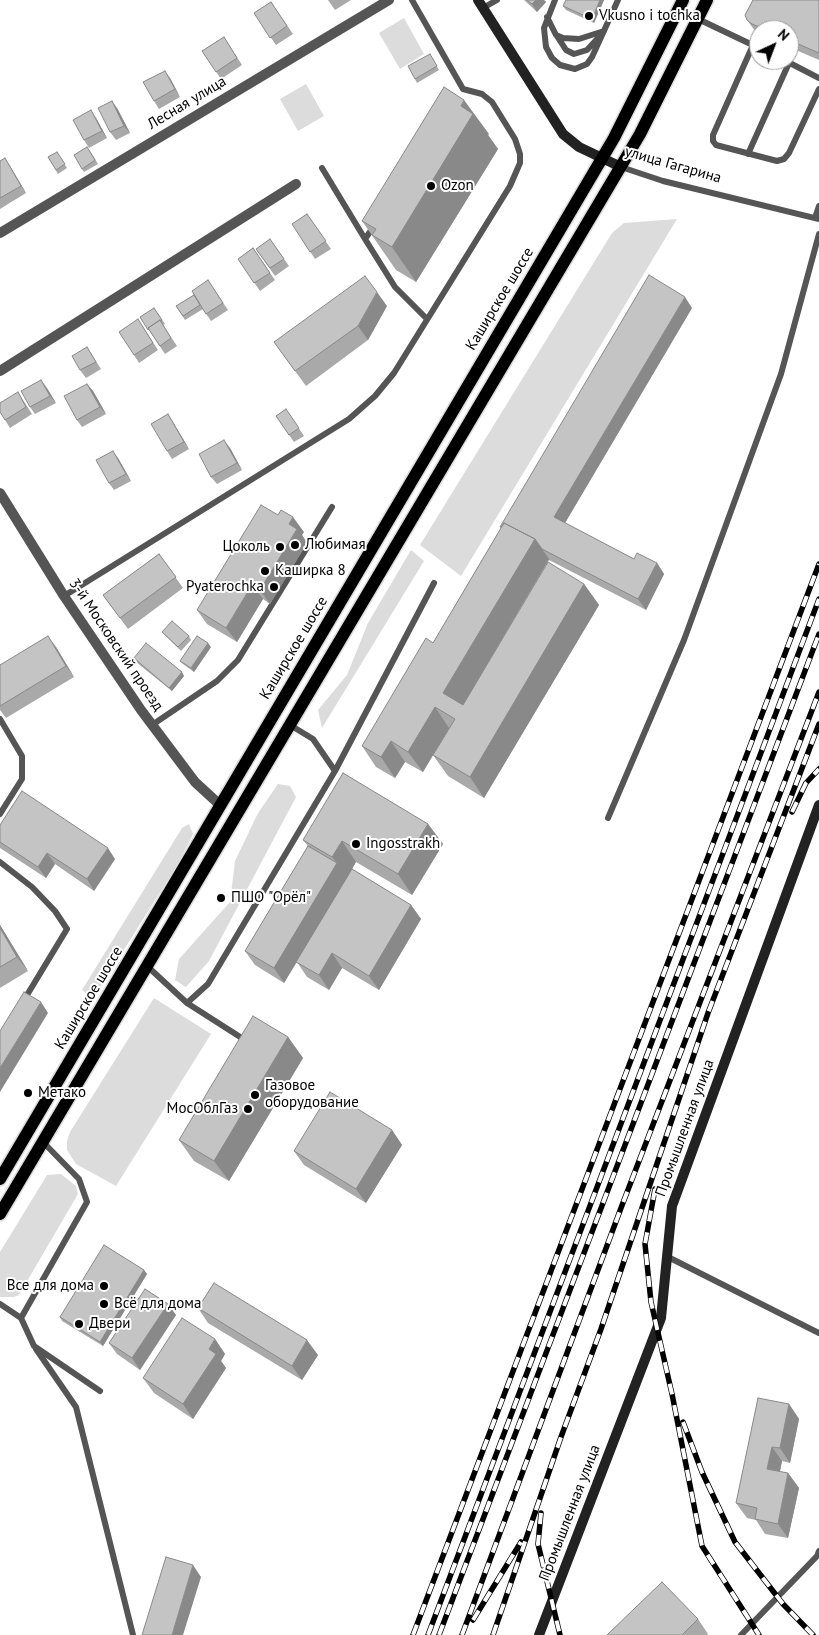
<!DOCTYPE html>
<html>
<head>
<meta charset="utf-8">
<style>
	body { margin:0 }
	#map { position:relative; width:819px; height:1635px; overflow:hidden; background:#fff; font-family:"PT Sans",sans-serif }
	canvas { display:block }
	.north { position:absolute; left:749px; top:20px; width:50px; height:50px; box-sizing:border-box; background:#fff; border:1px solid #999; border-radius:50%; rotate:43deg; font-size:14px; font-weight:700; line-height:20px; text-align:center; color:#000 }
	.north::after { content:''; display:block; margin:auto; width:18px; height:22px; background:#000; clip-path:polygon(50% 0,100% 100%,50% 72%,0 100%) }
</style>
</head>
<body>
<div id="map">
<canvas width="819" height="1635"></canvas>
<div class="north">N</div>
</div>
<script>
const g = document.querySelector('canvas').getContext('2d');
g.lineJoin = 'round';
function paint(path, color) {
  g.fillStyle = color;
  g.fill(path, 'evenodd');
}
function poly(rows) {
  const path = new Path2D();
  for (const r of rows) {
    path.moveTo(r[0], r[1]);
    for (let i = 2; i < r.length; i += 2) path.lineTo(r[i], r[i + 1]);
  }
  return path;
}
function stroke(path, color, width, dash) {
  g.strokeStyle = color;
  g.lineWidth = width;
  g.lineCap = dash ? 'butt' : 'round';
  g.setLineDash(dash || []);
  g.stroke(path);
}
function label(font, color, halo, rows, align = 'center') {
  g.font = font + ' "PT Sans",sans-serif';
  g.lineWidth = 4;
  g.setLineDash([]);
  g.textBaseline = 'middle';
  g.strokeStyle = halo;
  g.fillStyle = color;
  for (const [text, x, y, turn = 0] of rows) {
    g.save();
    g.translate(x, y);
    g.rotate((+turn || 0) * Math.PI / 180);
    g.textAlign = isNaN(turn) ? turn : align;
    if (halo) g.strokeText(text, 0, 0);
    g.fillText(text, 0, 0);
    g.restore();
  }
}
paint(poly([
	[404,18,424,54,400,69,379,33],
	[306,84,324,116,298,131,280,99],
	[677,219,461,576,420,545,612,233,624,223],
	[411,550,424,561,322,728,318,710,347,675,368,623],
	[278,784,290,786,296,797,209,961,186,987,175,980,179,959,230,902,235,861,258,813],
	[189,824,193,834,179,862,100,988,90,997,82,990,182,828],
	[154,998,211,1034,116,1186,76,1164,67,1150,67,1141,70,1132],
	[61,1174,76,1186,78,1194,19,1295,14,1297,0,1297,0,1252,47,1175]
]), '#dcdcdc');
const primary = poly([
	[0,1179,614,138,683,0],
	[0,1214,640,134,707,0]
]);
stroke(primary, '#dbdbdb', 15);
stroke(poly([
	[555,0,544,28,546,47,552,58,560,65,575,69,587,64,592,57,618,0],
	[483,8,497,0],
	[547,17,556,35,563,38,579,39,604,31],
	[698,19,759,48],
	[557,36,566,50,574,54,587,50,599,37],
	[753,45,713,135,713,141,716,145,777,161,784,159,789,153,819,89],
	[784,60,819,78],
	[748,154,789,63],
	[621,167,663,181,819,219],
	[322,168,365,239],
	[815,218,819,206],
	[374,226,365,239,395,287,427,319],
	[64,596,349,419,375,396,394,373,510,186,520,163,520,154,515,139,492,102,482,94,463,89,412,0],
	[0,719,22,756,22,779,0,814],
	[152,725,217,681,238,660,332,507],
	[290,725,313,739,335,771],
	[608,818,684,640,781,374,819,234],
	[0,862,32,887,55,911,67,929,24,1000],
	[147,966,187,1003,248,1042],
	[187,1003,208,984,335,771,434,583],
	[43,1142,79,1179,87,1202,21,1318,34,1346,100,1391],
	[668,1257,819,1333],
	[0,1304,21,1318],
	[36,1349,76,1407,133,1635],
	[741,1635,817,1556,819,1551]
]), '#555', 6);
stroke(poly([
	[0,233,389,0],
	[0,371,296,184],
	[0,493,64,596,141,710,195,782,220,805]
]), '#555', 10);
stroke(poly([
	[478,0,563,134,579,147,621,167],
	[539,1635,661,1318,672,1206,819,805]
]), '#222', 10);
stroke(primary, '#000', 12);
const rail = poly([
	[792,812,806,783,819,769],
	[655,1189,645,1244,651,1302,672,1394,702,1546,759,1635],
	[683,1422,702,1472,735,1542,783,1604,813,1635],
	[541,1513,538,1544,560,1635],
	[473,1620,521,1542],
	[413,1635,819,564],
	[428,1635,819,599],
	[439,1635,819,634],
	[462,1635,621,1208,819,692],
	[493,1635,561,1437,601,1329,708,1013,819,724]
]);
stroke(rail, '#000', 5.5);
stroke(rail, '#fff', 4, [11]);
paint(poly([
	[328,0,351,0,335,10],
	[524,0,544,0,546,2,537,12],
	[604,0,594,23,566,10,563,6],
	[819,0,819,60,789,47,789,30,759,30,759,34,755,31,747,20],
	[271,2,293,34,276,45,254,13],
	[224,37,242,65,221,79,202,51],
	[432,58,439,70,417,83,415,79],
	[170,78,180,97,159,109,154,101],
	[117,108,130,133,116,140,110,132],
	[96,118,107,138,89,148,84,140],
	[489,134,488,135,498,149,416,282,396,270,362,221],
	[90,151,98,164,84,172,82,169],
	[57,152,67,168,58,174,48,157],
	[0,161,10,166,26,193,0,209],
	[307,214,331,249,315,259,292,224],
	[270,239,289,266,275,276,256,249],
	[253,248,275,280,260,291,238,259],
	[208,280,228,310,211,321,203,309,185,320,176,306,194,295],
	[387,306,368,340,306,386,274,342],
	[154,308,165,324,163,325,177,346,165,354,140,317],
	[692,308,565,523,634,559,657,563,664,574,646,610,549,560,463,705,584,584,599,605,484,798,448,776,433,755,449,728,423,772,405,762,395,778,376,767,362,746,433,643,501,528,500,527],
	[143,327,158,350,139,363,134,355],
	[87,347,101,369,86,378,80,370],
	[41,380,56,403,35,414,30,407],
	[87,384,93,391,106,414,82,427,77,420],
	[18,392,32,414,10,428,0,412],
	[286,409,304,436,294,442,276,416],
	[168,414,189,449,172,459,167,451],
	[230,448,242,470,217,484,211,477],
	[118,458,131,481,114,490,109,483],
	[304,532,302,535,307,543,270,604,263,599,237,642,207,624,197,610],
	[159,554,183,588,128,629,103,595],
	[162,632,189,636,191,640,181,651],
	[56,647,74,677,6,718,0,710,0,665],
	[211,647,194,672,183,664,180,661],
	[134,658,184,676,172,691,136,662],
	[428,824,443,844,412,895,356,862,352,869,411,905,421,919,379,990,342,968,329,990,307,977,297,962,284,983,255,965,245,951,308,846,303,840],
	[0,825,115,859,94,891,55,864,46,878,0,848],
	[0,925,28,971,0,988],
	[288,1037,303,1058,229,1181,194,1161,179,1140],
	[392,1130,402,1145,366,1203,304,1165,294,1151],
	[144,1270,147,1274,103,1346,62,1321,60,1317],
	[168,1304,176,1315,140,1370,117,1354,109,1343],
	[198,1308,318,1355,302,1380,208,1323],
	[215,1339,225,1354,221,1361,226,1368,193,1419,154,1393,143,1378],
	[789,1404,799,1419,790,1463,782,1461,780,1472,788,1473,799,1488,788,1538,765,1534,756,1520,747,1518,736,1503],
	[698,1619,708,1634,707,1635,607,1635]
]), '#a9a9a9');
paint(poly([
	[536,0,544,0,546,2,537,12,532,4],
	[600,0,604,0,594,23,592,19],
	[165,71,170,78,180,97,175,89],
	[464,100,489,134,488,135,498,149,416,282,392,247,461,106],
	[112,101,117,108,130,133,124,126],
	[91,110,96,118,107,138,102,131],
	[5,158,10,166,26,193,21,186],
	[377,292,387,306,368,340,358,326],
	[685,297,692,308,562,528,554,517],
	[41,380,47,388,56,403,50,396],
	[87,384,93,391,106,414,100,407],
	[168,414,173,422,189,449,184,442],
	[224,440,230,448,242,470,237,463],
	[113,451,118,458,131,481,126,474],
	[293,517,304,532,302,535,307,543,270,604,260,590,289,524],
	[535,539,549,559,458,714,443,693],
	[657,563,664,574,646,610,638,599],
	[584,584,599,605,484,798,470,777],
	[252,585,263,599,237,642,226,628],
	[48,636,56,647,74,677,66,666],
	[208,643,211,647,194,672,191,668],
	[182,672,184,676,172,691,169,688],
	[435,707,449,728,423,772,408,752],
	[391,741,405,762,395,778,381,757],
	[428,824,443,844,412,895,398,874],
	[342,841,356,862,284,983,274,968,337,863,332,857],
	[108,848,115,859,94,891,87,879],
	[47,853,55,864,46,878,38,867],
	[411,905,421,919,379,990,369,976],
	[0,925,28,971,17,957,0,928],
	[332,953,342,968,329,990,319,975],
	[41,1002,48,1013,0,1092,0,1068],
	[288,1037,303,1058,229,1181,214,1161],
	[392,1130,402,1145,366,1203,356,1189],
	[144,1270,147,1274,103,1346,100,1342],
	[168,1304,176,1315,140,1370,132,1358],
	[215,1339,225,1354,221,1361,226,1368,193,1419,183,1404,209,1349],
	[307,1340,318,1355,302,1380,292,1366],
	[789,1404,799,1419,790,1463,780,1448],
	[772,1447,782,1461,777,1484,767,1469],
	[788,1473,799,1488,788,1538,778,1524],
	[193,1565,201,1577,183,1635,172,1635]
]), '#898989');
const building = poly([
	[527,0,536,0,532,4,527,0],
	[566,0,600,0,592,19,563,6,566,0],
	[753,0,819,0,819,53,789,40,789,30,767,30,752,24,747,20,745,15,753,0],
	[271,2,287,26,270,38,254,13,271,2],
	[224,37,237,58,216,72,202,51,224,37],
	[430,54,437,66,415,79,408,66,430,54],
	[165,71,175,89,154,101,143,82,165,71],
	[444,87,464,100,461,106,473,114,392,247,372,235,376,229,362,221,444,87],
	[112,101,124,126,110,132,98,108,112,101],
	[91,110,102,131,84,140,73,120,91,110],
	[87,147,95,160,82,169,74,155,87,147],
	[57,152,65,164,56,170,48,157,57,152],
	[5,158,21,186,0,198,0,161,5,158],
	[307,214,326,241,310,252,292,224,307,214],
	[270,239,284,259,270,268,256,249,270,239],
	[253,248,270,273,254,283,238,259,253,248],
	[649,275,685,297,554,517,634,559,637,553,657,563,638,599,542,549,535,539,504,523,501,527,500,527,649,275],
	[365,276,377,292,358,326,295,371,274,342,365,276],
	[208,280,223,303,206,314,192,291,208,280],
	[194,295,200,305,183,316,176,306,194,295],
	[154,308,162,320,161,321,160,320,148,328,149,329,148,330,140,317,154,308],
	[138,319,153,343,134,355,119,332,138,319],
	[160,320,171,338,160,346,148,328,160,320],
	[87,347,96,362,80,370,72,356,87,347],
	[41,380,50,396,30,407,21,391,41,380],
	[87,384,100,407,77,420,64,396,87,384],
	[18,392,26,407,5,420,0,412,0,403,18,392],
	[286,409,299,428,289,435,276,416,286,409],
	[168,414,184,442,167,451,151,424,168,414],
	[224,440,237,463,211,477,199,454,224,440],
	[113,451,126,474,109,483,96,460,113,451],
	[261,505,278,515,281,510,293,517,289,524,297,529,260,590,252,585,226,628,197,610,261,505],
	[504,523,535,539,443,693,463,705,548,562,584,584,470,777,433,755,455,719,435,707,408,752,391,741,381,757,362,746,426,638,433,643,504,523],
	[159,554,176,577,120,618,103,595,159,554],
	[172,621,189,636,178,647,162,632,172,621],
	[48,636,66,666,0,706,0,665,48,636],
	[197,636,208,643,191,668,180,661,197,636],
	[146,643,182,672,169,688,134,658,146,643],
	[343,773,428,824,398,874,342,841,332,857,303,840,343,773],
	[22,791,108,848,87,879,47,853,38,867,0,842,0,825,22,791],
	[308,846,337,863,274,968,245,951,308,846],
	[352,869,411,905,369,976,332,953,319,975,296,962,352,869],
	[0,928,17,957,0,967,0,928],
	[24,992,41,1002,0,1068,0,1031,24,992],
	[253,1016,288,1037,214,1161,179,1140,253,1016],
	[330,1092,392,1130,356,1189,294,1151,330,1092],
	[104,1245,144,1270,100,1342,60,1317,104,1245],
	[214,1283,307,1340,292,1366,198,1308,214,1283],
	[145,1289,168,1304,132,1358,109,1343,145,1289],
	[182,1318,215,1339,209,1349,216,1354,183,1404,143,1378,182,1318],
	[758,1398,789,1404,780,1448,772,1447,767,1469,788,1473,778,1524,755,1519,757,1508,736,1503,758,1398],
	[166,1557,193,1565,172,1635,142,1635,166,1557],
	[662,1582,698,1619,682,1635,607,1635,662,1582]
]);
paint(building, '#c4c4c4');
stroke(building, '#898989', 1);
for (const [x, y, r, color] of [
	[589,16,5,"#000"],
	[431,186,5,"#000"],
	[295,545,5,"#000"],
	[280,547,5,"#000"],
	[265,571,5,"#000"],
	[274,587,5,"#000"],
	[356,844,5,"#000"],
	[221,898,5,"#000"],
	[28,1093,5,"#000"],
	[255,1095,5,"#000"],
	[248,1109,5,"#000"],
	[104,1286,5,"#000"],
	[104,1304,5,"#000"],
	[79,1324,5,"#000"]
]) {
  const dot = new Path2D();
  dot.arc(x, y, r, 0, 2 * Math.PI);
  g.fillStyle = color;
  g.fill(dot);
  stroke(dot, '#fff', 2);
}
label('15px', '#000', '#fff', [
	["Vkusno i tochka",599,16],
	["Ozon",441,186],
	["Любимая",305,545],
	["Цоколь",270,547,"right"],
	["Каширка 8",275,571],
	["Pyaterochka",264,587,"right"],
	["Ingosstrakh",366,844],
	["ПШО \"Орёл\"",231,898],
	["Газовое",265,1086],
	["оборудование",265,1103],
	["Метако",38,1093],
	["МосОблГаз",238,1109,"right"],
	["Все для дома",94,1286,"right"],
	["Всё для дома",114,1304],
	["Двери",89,1324]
], 'left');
label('15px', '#000', '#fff', [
	["Лесная улица",187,103,-31],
	["улица Гагарина",673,165,16],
	["Каширское шоссе",500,299,-59],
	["3-й Московский проезд",116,645,56],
	["Каширское шоссе",294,648,-59],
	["Каширское шоссе",89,998,-59],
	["Промышленная улица",685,1128,-70],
	["Промышленная улица",570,1513,-69]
]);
</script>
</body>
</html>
